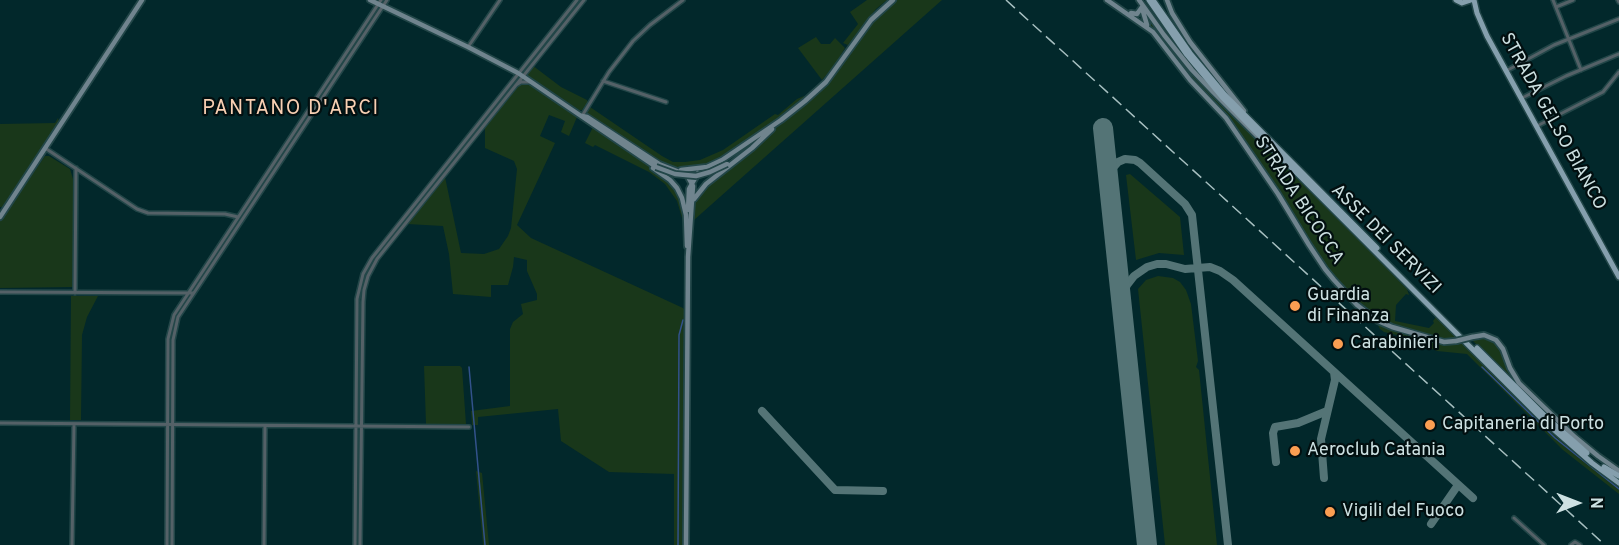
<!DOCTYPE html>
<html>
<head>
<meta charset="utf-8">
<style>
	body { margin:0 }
	#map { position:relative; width:1619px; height:545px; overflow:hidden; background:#02282b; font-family:Overpass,sans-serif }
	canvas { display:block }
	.north { position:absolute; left:1547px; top:473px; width:60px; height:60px; -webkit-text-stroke:4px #020f10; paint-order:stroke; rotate:90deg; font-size:16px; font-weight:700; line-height:24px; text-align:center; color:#cde1e2 }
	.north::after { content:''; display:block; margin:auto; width:21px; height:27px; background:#cde1e2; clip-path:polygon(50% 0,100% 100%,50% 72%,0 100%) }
</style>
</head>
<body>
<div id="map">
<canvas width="1619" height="545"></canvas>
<div class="north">N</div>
</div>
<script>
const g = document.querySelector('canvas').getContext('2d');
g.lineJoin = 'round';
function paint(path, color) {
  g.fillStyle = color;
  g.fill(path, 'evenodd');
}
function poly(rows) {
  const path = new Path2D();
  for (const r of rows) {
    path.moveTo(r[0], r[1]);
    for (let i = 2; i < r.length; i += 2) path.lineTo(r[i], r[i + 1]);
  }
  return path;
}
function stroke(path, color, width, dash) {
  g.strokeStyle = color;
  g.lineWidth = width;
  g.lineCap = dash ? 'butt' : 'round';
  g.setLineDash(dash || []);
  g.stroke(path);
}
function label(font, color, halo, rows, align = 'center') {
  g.font = font + ' Overpass,sans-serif';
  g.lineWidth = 4.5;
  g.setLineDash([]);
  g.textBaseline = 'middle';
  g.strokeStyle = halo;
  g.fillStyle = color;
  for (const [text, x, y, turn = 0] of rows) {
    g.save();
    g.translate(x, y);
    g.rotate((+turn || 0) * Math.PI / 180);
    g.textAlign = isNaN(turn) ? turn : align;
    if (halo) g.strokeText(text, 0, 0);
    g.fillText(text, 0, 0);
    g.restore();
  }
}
paint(poly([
	[867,0,887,0,876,9,848,45,843,43,858,24,850,12],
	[896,0,942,0,694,220,691,256,693,205,695,199,706,185,822,89,838,70,872,21],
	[1144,10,1173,50,1219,101,1350,230,1407,289,1409,295,1406,294,1396,305,1395,321,1429,328,1434,323,1433,321,1436,317,1541,422,1577,454,1619,487,1619,494,1563,450,1467,354,1437,351,1405,337,1384,332,1380,329,1378,325,1380,324,1391,329,1441,343,1447,344,1457,343,1456,340,1444,340,1393,326,1380,320,1358,304,1346,292,1325,266,1220,109,1190,76,1148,22],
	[816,37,821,44,830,44,835,38,845,48,835,65,822,80,798,48],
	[532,65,561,87,587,100,588,102,582,110,579,110,527,75],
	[524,83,527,83,577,117,569,136,561,132,565,121,549,115,540,136,555,143,517,225,531,238,683,308,684,309,682,545,674,545,674,474,609,472,561,441,558,409,478,417,478,425,472,425,471,411,510,406,510,329,513,322,523,314,521,304,537,300,537,294,527,271,527,260,514,257,513,267,508,285,491,285,491,297,453,294,449,254,443,226,407,224,445,177,461,253,484,254,499,249,508,236,511,228,517,169,514,161,485,148,485,127,518,86],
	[804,96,804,97,759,134,725,157,706,165,680,169,666,166,660,162,591,118,586,113,590,107,662,156,673,162,685,162,700,160,723,150,775,114,778,115,797,99],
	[58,118,59,122,9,198,2,207,0,207,0,124,55,123],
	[593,127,667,179,679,194,685,215,684,225,677,201,665,184,649,172,595,145,593,147,585,143],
	[45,156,49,156,70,169,73,179,74,287,0,288,0,221],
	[1130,174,1180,217,1184,255,1159,253,1136,260,1126,175],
	[1158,276,1173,278,1180,282,1186,290,1191,304,1198,361,1196,367,1199,370,1217,545,1165,545,1138,289,1146,280],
	[71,296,98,296,87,317,82,335,81,420,70,420],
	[1478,338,1489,339,1499,346,1518,384,1619,473,1608,467,1596,458,1547,415,1471,339],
	[424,366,460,366,462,368,466,424,426,424],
	[476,471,482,473,489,545,483,545]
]), '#19371a');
stroke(poly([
	[469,367,485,545],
	[1482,367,1555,438,1619,489],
	[678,545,679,335,683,320]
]), '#32528b', 1.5);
stroke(poly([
	[1108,177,1111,170,1118,162,1125,159,1135,160,1140,163,1185,204,1192,215,1228,545],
	[1123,313,1123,296,1127,285,1134,276,1147,267,1157,264,1166,264,1185,269,1210,267,1220,271,1233,280,1473,498],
	[762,411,835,490,883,491],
	[1276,462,1273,433,1275,427,1298,423,1327,411],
	[1324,478,1321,439,1335,380,1334,372],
	[1431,524,1458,485]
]), '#547476', 8);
stroke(poly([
	[1103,128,1147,545]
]), '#547476', 20);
const street = poly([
	[1553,0,1581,70],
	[1618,0,1619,2],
	[1556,7,1573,0],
	[468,47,500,0],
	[1506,71,1554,45,1619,19],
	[603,81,666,102],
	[516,85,521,82,530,82],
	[1522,98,1566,76,1619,54],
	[582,116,609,72,633,41,650,25,683,0],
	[1537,126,1603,92,1619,72],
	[45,148,137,209,148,213,225,214,238,217],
	[0,292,193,293],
	[75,293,76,168],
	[0,423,469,427],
	[1514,518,1544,545],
	[72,545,74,424],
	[167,545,168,339,174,315,381,0],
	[172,545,173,340,178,317,387,0],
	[264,545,265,426],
	[355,545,357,299,363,274,372,258,577,0],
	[360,545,363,302,364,290,368,276,377,259,584,0],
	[1571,545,1575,542,1580,545]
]);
const secondary = poly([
	[370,0,468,47,518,73,656,167],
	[1107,0,1153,32,1190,80,1226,118,1278,194,1309,245,1325,269,1334,280,1357,305,1378,321,1392,327,1444,342,1456,341],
	[1139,0,1164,35,1192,70,1213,92,1270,149],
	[1167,0,1172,13,1190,42,1244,111],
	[1142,8,1147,25],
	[1131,13,1137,14,1142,7],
	[582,116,587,117,659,164,687,175,693,186,688,257,686,545],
	[653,168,670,180,677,188,682,198,686,215,687,246],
	[681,170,707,167,722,160,781,120,805,101,826,82,871,20,893,0],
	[694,199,706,184,752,148,772,129],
	[688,210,689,189,698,173],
	[0,217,142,0],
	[1472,337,1484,335,1496,340,1503,349,1510,368,1519,383,1575,437,1598,456,1619,471]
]);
const primary = poly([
	[1149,0,1187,55,1222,97,1255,131,1543,420,1592,463,1619,483],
	[1153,0,1190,53,1225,95,1377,248],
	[1456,0,1462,3,1471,0],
	[1474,0,1477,13,1487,36,1619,277],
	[1477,348,1546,417,1587,453],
	[1604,467,1619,476]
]);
stroke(street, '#224648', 6);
stroke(secondary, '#224648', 8);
stroke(primary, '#224648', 8);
stroke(street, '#546167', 3);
stroke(secondary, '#70848e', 4.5);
stroke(primary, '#859fad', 5);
stroke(poly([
	[1006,0,1605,545]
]), '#a7bfc0', 1.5, [12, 6]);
const secondaryBridge = poly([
	[656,167,675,174,696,176,710,172,727,164],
	[1456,341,1472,337]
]);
stroke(secondaryBridge, '#224648', 8, []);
stroke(secondaryBridge, '#70848e', 4.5);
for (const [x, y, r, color] of [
	[1295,306,6,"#fb9e52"],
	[1338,344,6,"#fb9e52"],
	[1430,425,6,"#fb9e52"],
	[1295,451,6,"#fb9e52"],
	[1330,512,6,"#fb9e52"]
]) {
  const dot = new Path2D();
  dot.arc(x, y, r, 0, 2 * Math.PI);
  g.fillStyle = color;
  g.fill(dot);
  stroke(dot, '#020f10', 2);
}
label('18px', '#cde1e2', '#020f10', [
	["STRADA GELSO BIANCO",1552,122,61],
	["STRADA BICOCCA",1298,201,57],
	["ASSE DEI SERVIZI",1385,240,45]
]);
label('18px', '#cde1e2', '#020f10', [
	["Guardia",1307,296],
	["di Finanza",1307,317],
	["Carabinieri",1350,344],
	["Capitaneria di Porto",1442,425],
	["Aeroclub Catania",1307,451],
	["Vigili del Fuoco",1342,512]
], 'left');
g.letterSpacing = '1.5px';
label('20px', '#f8d0b3', '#020f10', [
	["PANTANO D'ARCI",291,110]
]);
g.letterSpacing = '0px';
</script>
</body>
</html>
